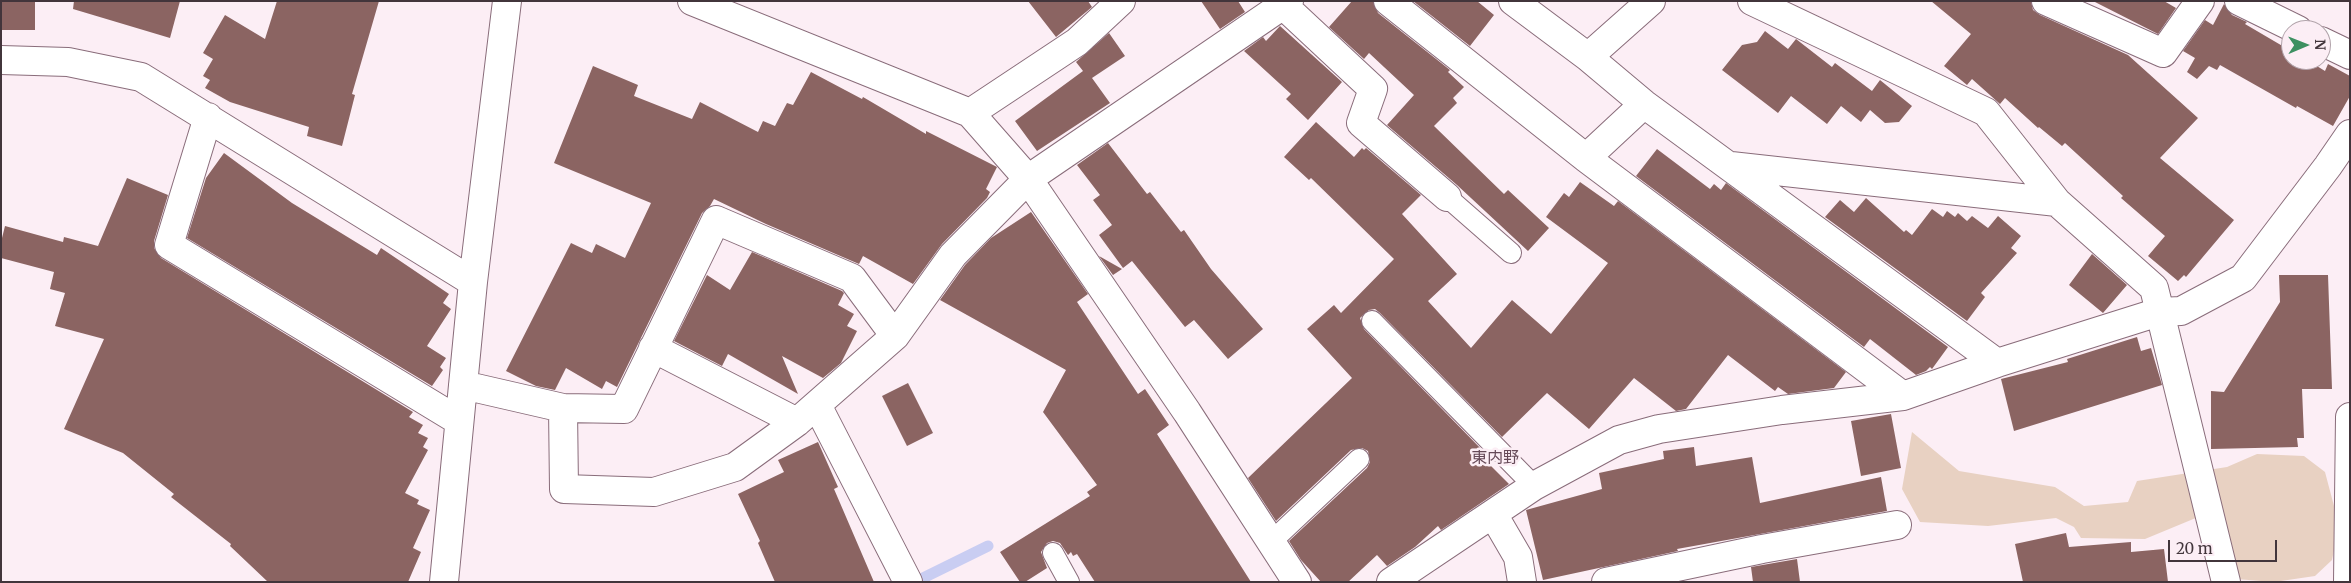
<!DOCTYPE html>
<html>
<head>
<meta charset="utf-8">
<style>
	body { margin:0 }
	#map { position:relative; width:2351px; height:583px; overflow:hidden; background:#fceef5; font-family:Merriweather,serif }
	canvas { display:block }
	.frame { position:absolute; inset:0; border:2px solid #42353b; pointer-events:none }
	.north { position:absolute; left:2281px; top:20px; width:50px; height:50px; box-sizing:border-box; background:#fceef5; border:1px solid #b2a4ab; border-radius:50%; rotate:89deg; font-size:14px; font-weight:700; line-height:20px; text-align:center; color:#42353b }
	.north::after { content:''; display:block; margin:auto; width:18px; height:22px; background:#3d9061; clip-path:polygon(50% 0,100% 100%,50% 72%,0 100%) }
	.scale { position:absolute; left:2168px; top:540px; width:109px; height:22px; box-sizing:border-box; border:2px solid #42353b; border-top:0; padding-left:6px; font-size:15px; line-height:18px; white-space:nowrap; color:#42353b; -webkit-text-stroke:4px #fceef5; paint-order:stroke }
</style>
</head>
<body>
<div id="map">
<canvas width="2351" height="583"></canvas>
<div class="frame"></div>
<div class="north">N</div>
<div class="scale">20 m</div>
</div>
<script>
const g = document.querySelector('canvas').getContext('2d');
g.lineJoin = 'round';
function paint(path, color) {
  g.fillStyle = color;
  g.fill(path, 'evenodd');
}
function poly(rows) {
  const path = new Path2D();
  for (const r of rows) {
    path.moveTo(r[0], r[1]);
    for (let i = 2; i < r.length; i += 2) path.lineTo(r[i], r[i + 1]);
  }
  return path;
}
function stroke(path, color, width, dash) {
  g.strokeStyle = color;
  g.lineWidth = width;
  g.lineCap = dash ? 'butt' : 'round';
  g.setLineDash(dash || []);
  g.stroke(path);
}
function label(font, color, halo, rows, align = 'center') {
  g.font = font + ' Merriweather,"Noto Sans JP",serif';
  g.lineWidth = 5;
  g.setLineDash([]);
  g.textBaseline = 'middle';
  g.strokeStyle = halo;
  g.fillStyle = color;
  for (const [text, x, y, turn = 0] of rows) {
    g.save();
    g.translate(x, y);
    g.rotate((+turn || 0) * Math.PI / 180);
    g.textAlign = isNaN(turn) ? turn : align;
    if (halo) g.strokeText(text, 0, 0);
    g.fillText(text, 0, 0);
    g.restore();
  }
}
paint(poly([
	[1912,432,1959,471,2055,487,2084,506,2128,502,2137,481,2227,467,2257,454,2304,456,2325,472,2339,525,2332,560,2315,576,2274,582,2236,579,2203,515,2145,539,2081,538,2074,527,2056,518,1988,526,1920,522,1902,489]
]), '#e8d1c2');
stroke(poly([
	[915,582,988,546]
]), '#c9cdf2', 11);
paint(poly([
	[1,1,35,1,35,30,1,30],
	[74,1,180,1,170,38,73,9],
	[277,1,379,1,352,94,355,95,342,146,307,136,309,127,230,102,205,88,210,80,203,76,213,59,203,53,225,15,265,39],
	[1028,1,1088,1,1092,7,1056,37],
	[1201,1,1238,1,1245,12,1220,29],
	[1352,1,1373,1,1378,13,1450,70,1448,72,1464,87,1453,98,1457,103,1434,126,1504,194,1508,190,1549,228,1528,251,1457,185,1387,125,1414,95,1369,53,1364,59,1329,27],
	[1413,1,1477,1,1494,15,1470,46],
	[1931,1,2031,1,2033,10,2040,15,2128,55,2198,118,2160,158,2234,220,2186,277,2184,275,2178,281,2148,256,2165,236,2121,198,2123,196,2065,143,2062,146,2039,127,2038,128,2005,98,2000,104,1972,79,1967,85,1944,66,1971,34],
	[2093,1,2164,1,2176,8,2158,34],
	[2224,4,2232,15,2247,22,2245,24,2291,51,2291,60,2307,60,2325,71,2328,64,2350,76,2350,96,2333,126,2297,106,2296,108,2220,65,2217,70,2209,66,2197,79,2187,72,2195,58,2183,51,2205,20,2213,25],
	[1280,26,1342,82,1308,120,1286,99,1291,94,1244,51,1263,37,1266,41],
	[1765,31,1788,49,1796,39,1832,67,1835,63,1872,91,1880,80,1912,106,1899,122,1885,123,1870,110,1861,122,1841,106,1827,124,1791,96,1778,113,1722,70,1742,45,1757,42],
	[1109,33,1125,56,1092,78,1110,103,1037,151,1015,121,1083,71,1076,62],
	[593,66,638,85,634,96,692,119,700,102,758,132,763,121,775,126,787,103,793,105,811,72,862,99,863,97,926,134,926,131,997,167,986,189,990,192,987,198,942,244,913,284,863,256,859,264,766,224,714,199,710,206,702,213,617,387,606,381,602,389,566,368,555,390,536,386,506,371,571,243,592,253,596,244,625,258,651,203,554,163],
	[1316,122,1354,157,1362,148,1364,150,1366,148,1421,195,1402,214,1457,274,1428,301,1471,348,1512,300,1551,334,1608,263,1546,217,1564,193,1569,197,1580,182,1614,206,1618,201,1846,372,1834,388,1788,394,1778,387,1775,391,1728,355,1686,409,1676,411,1634,378,1589,429,1547,393,1502,437,1380,313,1375,309,1369,310,1360,318,1364,329,1485,453,1482,457,1509,484,1441,530,1438,526,1415,547,1387,566,1377,555,1348,582,1321,582,1301,560,1289,541,1367,468,1370,462,1368,451,1362,448,1351,450,1276,521,1248,478,1352,378,1307,329,1334,305,1341,313,1394,259,1311,178,1309,180,1284,157],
	[1108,143,1147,194,1150,192,1181,232,1184,230,1211,269,1263,329,1228,359,1194,320,1185,327,1132,261,1123,268,1099,235,1112,225,1093,200,1100,195,1077,165],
	[1657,149,1710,189,1714,184,1721,190,1726,183,1948,347,1932,369,1930,367,1926,371,1916,375,1870,339,1864,347,1636,176],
	[224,153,292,203,377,255,381,248,449,294,443,303,451,309,427,346,446,358,440,367,443,370,432,386,187,238,206,178],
	[127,178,168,195,154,241,154,248,161,258,413,412,409,417,423,425,418,433,428,438,423,447,428,450,405,493,419,500,417,504,430,510,413,548,421,552,408,582,268,582,230,546,231,544,171,497,174,494,123,453,64,429,104,339,55,326,65,293,50,289,54,272,1,258,1,242,5,226,63,242,64,237,98,246],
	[1866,198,1904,232,1906,230,1912,235,1932,209,1943,217,1947,211,1955,217,1958,213,1967,221,1972,216,1988,228,1998,216,2021,236,2011,248,2017,253,1981,293,1985,297,1967,321,1825,217,1840,200,1854,212],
	[1031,212,1088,294,1077,302,1138,394,1145,389,1169,425,1157,434,1251,582,1095,582,1077,554,1073,556,1071,552,1068,555,1060,543,1053,541,1047,543,1041,552,1047,568,1025,582,1020,582,1000,552,1090,496,1087,492,1097,485,1043,412,1066,370,940,300,965,265,991,238],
	[752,252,842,291,844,293,838,305,854,314,847,326,857,331,841,363,823,378,782,356,798,394,728,354,722,366,674,341,707,275,730,290],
	[2092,254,2127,285,2103,313,2069,285],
	[1099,256,1122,269,1113,275],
	[2279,275,2328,275,2332,389,2302,389,2304,438,2297,438,2298,447,2211,449,2211,391,2224,392,2280,302],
	[2137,337,2141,351,2151,348,2162,385,2014,431,2001,379,2068,362,2067,359],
	[908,383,933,433,907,446,882,396],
	[1891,414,1901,468,1861,476,1851,421],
	[818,442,838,487,834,489,874,582,775,582,758,543,760,541,738,494,784,472,778,460],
	[1694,447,1696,466,1752,457,1760,503,1881,477,1887,511,1677,549,1678,551,1543,580,1526,510,1602,489,1599,473,1664,459,1663,451],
	[2066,533,2069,547,2131,542,2131,552,2164,549,2168,582,2023,582,2015,544],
	[1797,559,1800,582,1753,582,1751,567]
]), '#8b6462');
const lane = poly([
	[1447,197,1511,253],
	[1372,321,1534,486],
	[1271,542,1359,459],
	[1053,553,1069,582]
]);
const street = poly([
	[692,1,970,113,1028,179,1187,412,1297,582],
	[1388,1,1586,158,1903,396],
	[1513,1,1588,57,1644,104,1997,363],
	[1752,1,1986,112,2057,202,2154,288,2226,582],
	[2046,1,2163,53,2200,1],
	[2239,1,2298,30],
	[1283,5,1373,89,1361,123,1447,197],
	[2321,41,2350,55],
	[1588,57,1651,1],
	[1,60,68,62,141,77,473,282],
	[970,113,1077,42,1121,1],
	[208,117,169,245,459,421],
	[1586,158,1644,104],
	[1731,166,2057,202],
	[653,348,797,422],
	[463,385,563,408,624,409,716,220,852,278,895,336],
	[817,405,908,582],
	[563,408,564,489,654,492,735,467,797,422,895,336,953,255,1028,179,1289,1],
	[1493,514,1518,557,1522,582],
	[444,582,473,282,507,1],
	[1391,582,1534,486,1619,440,1659,429,1782,410,1903,396,1997,363,2159,312,2181,311,2243,278,2328,166,2350,134],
	[1606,582,1762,549,1897,525],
	[2348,582,2350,417]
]);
stroke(lane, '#896c7a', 22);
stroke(street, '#896c7a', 30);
stroke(lane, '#fff', 20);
stroke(street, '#fff', 28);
label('16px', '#664a58', '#fceef5', [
	["東内野",1495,458]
]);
</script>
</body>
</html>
